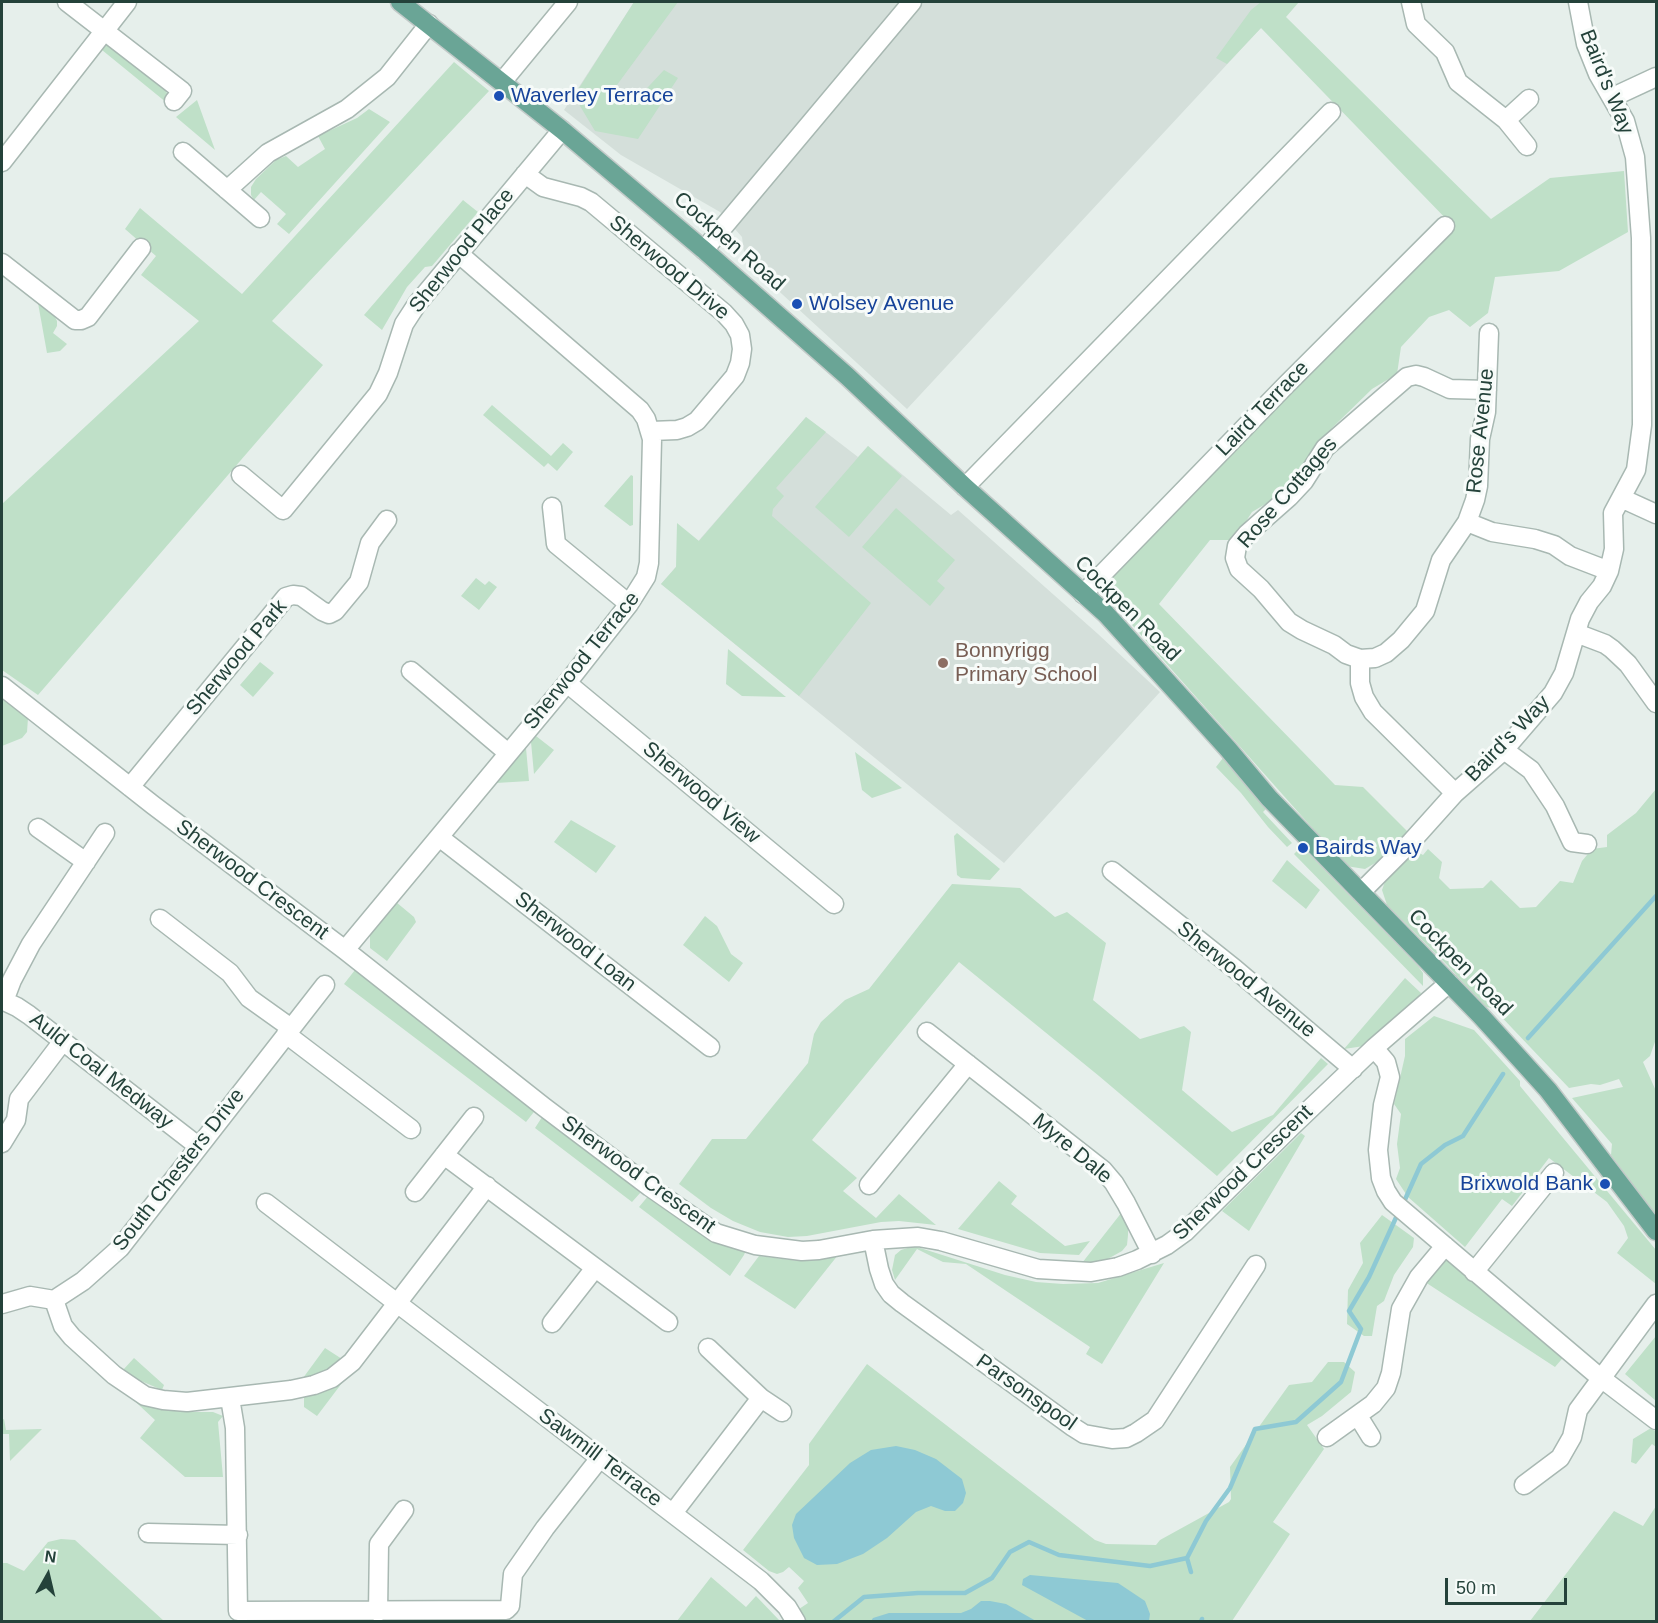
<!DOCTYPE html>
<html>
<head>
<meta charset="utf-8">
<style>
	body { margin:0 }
	#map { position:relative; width:1658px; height:1623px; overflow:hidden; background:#e6efeb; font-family:Arial,sans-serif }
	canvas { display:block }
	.frame { position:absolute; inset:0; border:3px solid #24423a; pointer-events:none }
	.north { position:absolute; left:18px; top:1545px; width:60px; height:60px; -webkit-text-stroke:4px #f7fbf9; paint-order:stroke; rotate:8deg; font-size:16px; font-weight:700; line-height:24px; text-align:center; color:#24423a }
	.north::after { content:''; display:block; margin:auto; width:21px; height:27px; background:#24423a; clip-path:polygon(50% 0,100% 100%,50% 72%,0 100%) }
	.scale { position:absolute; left:1445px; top:1578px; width:122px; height:27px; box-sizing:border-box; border:3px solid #24423a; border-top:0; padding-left:8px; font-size:18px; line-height:21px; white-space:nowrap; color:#24423a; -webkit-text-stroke:4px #f7fbf9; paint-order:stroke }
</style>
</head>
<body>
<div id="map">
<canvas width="1658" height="1623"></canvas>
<div class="frame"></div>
<div class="north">N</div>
<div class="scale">50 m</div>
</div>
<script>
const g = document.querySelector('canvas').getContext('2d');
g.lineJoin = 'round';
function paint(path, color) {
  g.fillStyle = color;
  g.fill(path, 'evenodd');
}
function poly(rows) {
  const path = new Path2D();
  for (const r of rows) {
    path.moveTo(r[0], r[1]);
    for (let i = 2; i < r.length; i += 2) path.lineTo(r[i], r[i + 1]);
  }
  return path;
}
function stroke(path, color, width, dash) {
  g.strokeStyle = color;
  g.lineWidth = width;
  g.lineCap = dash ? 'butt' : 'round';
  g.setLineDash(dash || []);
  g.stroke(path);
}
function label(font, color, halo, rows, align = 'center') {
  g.font = font + ' Arial,sans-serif';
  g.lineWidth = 6;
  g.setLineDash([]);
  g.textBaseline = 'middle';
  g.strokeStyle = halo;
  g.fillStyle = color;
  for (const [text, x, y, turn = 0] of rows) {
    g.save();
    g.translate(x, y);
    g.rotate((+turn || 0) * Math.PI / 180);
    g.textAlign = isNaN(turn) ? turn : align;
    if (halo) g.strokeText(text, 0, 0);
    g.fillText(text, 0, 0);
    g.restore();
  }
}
paint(poly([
	[634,2,1285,2,907,409,745,260,742,237,720,212,621,155,564,110],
	[806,417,858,457,868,446,951,515,958,510,1098,634,1160,692,1004,863,661,584]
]), '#d4dfda');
paint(poly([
	[634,2,678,2,614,89,634,102,664,70,678,78,638,139,595,131,574,96],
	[1261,2,1299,2,1286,17,1491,219,1550,178,1624,171,1628,232,1559,271,1495,277,1488,313,1470,327,1449,310,1429,317,1401,347,1397,374,1372,389,1332,428,1284,493,1252,512,1234,540,1210,540,1159,604,1335,785,1363,787,1410,834,1382,859,1365,869,1346,866,1125,617,1102,595,1103,582,1452,225,1261,28,1227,64,1216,58,1251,10],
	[107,44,164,88,169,97,167,103,102,50],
	[454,62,489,91,272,321,323,365,38,695,2,670,2,504,199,321,141,275,156,256,125,229,140,208,242,294],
	[197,100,215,150,176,117],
	[369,109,390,122,289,234,277,224,286,214,261,192,254,200,251,195,251,187,256,179,276,160,286,156,298,167,325,149,318,136,357,118],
	[463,200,478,212,432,266,425,267,407,287,382,330,364,315],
	[38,303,54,315,57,321,57,326,53,333,67,344,60,351,47,353],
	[492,405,551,456,563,443,573,452,557,471,548,463,544,467,483,415],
	[806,417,826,432,776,488,784,496,773,509,772,516,871,603,799,696,661,584,676,567,677,523,699,541],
	[868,446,902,476,849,537,815,507],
	[631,475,633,476,633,525,630,526,604,506],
	[896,508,955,560,937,581,945,588,930,606,862,547],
	[476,578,485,585,489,581,497,587,479,610,461,596],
	[728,649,786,697,742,696,726,684],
	[260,662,274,673,253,697,240,685],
	[2,698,28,718,27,732,22,738,2,746],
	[536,736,554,750,534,774,531,742],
	[526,748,529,781,496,783],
	[855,752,902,788,872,798,862,790],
	[1223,758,1267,808,1263,812,1292,843,1287,847,1268,827,1241,793,1216,767],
	[1656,789,1656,1039,1650,1056,1643,1062,1656,1091,1656,1216,1611,1155,1612,1144,1572,1098,1623,1087,1619,1079,1600,1085,1591,1084,1569,1088,1493,1008,1485,1007,1448,966,1387,905,1382,890,1388,873,1412,849,1423,855,1428,849,1442,862,1439,878,1450,889,1483,888,1491,880,1520,908,1536,907,1560,881,1573,883,1582,861,1592,849,1607,847,1607,835,1636,813],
	[571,820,616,846,596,873,554,842],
	[957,833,1000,869,990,880,961,878,957,875,954,836],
	[1298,850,1302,854,1306,851,1418,966,1423,973,1423,986,1294,854],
	[1287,860,1320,890,1306,909,1272,881],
	[952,884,1020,888,1055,917,1067,912,1106,943,1093,1000,1140,1039,1184,1026,1191,1032,1182,1090,1232,1132,1273,1115,1321,1058,1328,1064,1217,1176,1099,1076,959,962,812,1140,857,1178,843,1191,876,1218,899,1194,936,1225,899,1221,881,1222,807,1236,788,1237,760,1232,733,1221,711,1208,679,1184,712,1139,746,1139,808,1063,814,1034,821,1022,845,1000,869,989],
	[396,902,414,917,416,922,387,961,370,948,370,935],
	[705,916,717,926,731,954,743,963,729,982,683,945],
	[355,970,537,1108,526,1122,344,984],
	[1405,978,1421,993,1418,998,1364,1046,1344,1049],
	[1434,1016,1474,1030,1520,1081,1520,1086,1656,1250,1656,1284,1617,1253,1628,1238,1624,1226,1607,1202,1549,1158,1512,1206,1502,1199,1465,1247,1408,1197,1396,1179,1400,1168,1397,1144,1401,1114,1394,1104,1405,1056,1405,1039],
	[544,1114,641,1188,641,1192,632,1202,535,1128],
	[1301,1133,1305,1136,1249,1231,1222,1211],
	[999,1181,1017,1196,1011,1204,1065,1246,1090,1241,1079,1255,1040,1253,958,1229],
	[649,1195,746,1250,744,1255,730,1276,639,1207],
	[1122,1212,1128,1223,1128,1235,1127,1245,1122,1251,1104,1261,1082,1263],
	[1382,1215,1414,1238,1413,1247,1394,1275,1384,1301,1377,1306,1372,1336,1364,1336,1347,1324,1348,1290,1363,1263,1360,1243],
	[914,1246,1005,1275,1036,1282,1063,1284,1098,1283,1164,1263,1102,1364,1086,1354,1090,1347,966,1264,943,1262,917,1249,895,1280,892,1270,895,1255,901,1250],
	[838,1255,795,1309,744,1276,759,1256,799,1261],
	[1449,1255,1567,1353,1555,1367,1422,1280],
	[1656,1336,1656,1401,1625,1374],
	[325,1348,342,1359,331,1368,318,1375,303,1378],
	[134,1358,164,1385,162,1390,134,1378,123,1370],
	[1328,1362,1344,1362,1355,1372,1351,1392,1322,1416,1307,1425,1324,1449,1273,1522,1290,1534,1232,1621,806,1621,799,1609,808,1603,798,1588,804,1581,789,1567,783,1572,777,1574,769,1571,743,1550,809,1465,809,1444,867,1364,1095,1540,1106,1544,1156,1545,1160,1540,1229,1502,1231,1499,1230,1467,1289,1385,1312,1382],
	[345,1379,317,1416,304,1407,304,1396,334,1386],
	[126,1393,166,1409,185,1412,213,1412,223,1416,218,1422,223,1477,185,1477,140,1438,155,1420],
	[4,1419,6,1430,42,1429,10,1461,9,1434,2,1434,2,1420],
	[1651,1428,1656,1432,1656,1447,1652,1444,1636,1464,1631,1462,1633,1439],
	[1656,1506,1656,1621,1530,1621,1614,1511,1643,1526],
	[61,1539,75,1540,164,1621,2,1621,2,1563,7,1563,24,1571,48,1542],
	[711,1577,746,1607,756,1596,780,1621,677,1621]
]), '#bfe0c8');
paint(poly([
	[896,1446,915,1450,936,1459,962,1479,966,1493,963,1503,955,1511,945,1511,931,1506,916,1512,887,1538,863,1554,837,1564,817,1565,804,1558,794,1538,792,1525,796,1514,850,1463,871,1450],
	[1030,1575,1118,1583,1145,1601,1150,1614,1149,1621,1088,1621,1022,1585,1023,1579],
	[981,1601,990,1601,1006,1604,1036,1621,871,1621,873,1618,889,1613,961,1613,971,1609]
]), '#8ec9d4');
stroke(poly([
	[1528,1038,1656,896],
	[1403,1204,1421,1164,1445,1145,1463,1136,1503,1074],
	[1187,1558,1191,1572],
	[833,1622,864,1597,918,1593,965,1593,992,1578,1010,1552,1029,1542,1059,1555,1150,1566,1187,1558,1206,1521,1230,1488,1255,1429,1296,1422,1341,1382,1361,1329,1349,1311,1369,1277,1399,1211],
	[1201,1622,1202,1619]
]), '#8ec9d4', 4.5);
const minor = poly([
	[67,2,182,91,174,101],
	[1411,2,1416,24,1445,52,1458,82,1506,120,1527,146],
	[502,82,568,2],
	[1613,97,1656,77],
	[1506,120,1529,99],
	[183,152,260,218],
	[2,162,127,2],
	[525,174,543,187,581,197,591,202,724,313,734,324,740,335,742,349,740,363,735,376,697,421,687,427,677,430,651,431],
	[227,190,268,153,347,109,387,77,429,24],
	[704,250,912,2],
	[2,263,75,320,81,320,88,317,141,248],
	[1487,390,1450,389,1424,377,1416,375,1407,377,1325,448,1304,481,1289,497,1247,534,1237,546,1235,558,1239,569,1261,589,1289,622,1302,630,1334,645,1346,654,1360,659,1375,658,1386,653,1401,640,1425,611,1441,560,1467,522,1475,500,1478,486,1480,439,1486,412,1489,333],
	[241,475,283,510,378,394,388,373,404,324,417,304,562,130],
	[965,487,1331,112],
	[1621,498,1656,514],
	[552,507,556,544,629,604],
	[1467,522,1492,532,1535,539,1554,545,1570,556,1609,571],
	[1083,594,1286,385,1445,226],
	[1576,633,1605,644,1612,649,1628,664,1656,703],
	[1360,659,1360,683,1364,697,1373,712,1455,793],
	[411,671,508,753],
	[567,683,834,904],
	[2,686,153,805,345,950,544,1107,650,1187,716,1233,755,1245,802,1251,819,1250,873,1240,918,1237,941,1241,1038,1269,1091,1272,1118,1267,1137,1260,1167,1245,1185,1232,1291,1127,1374,1048,1449,983],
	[1504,750,1531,770,1555,806,1572,842,1587,844],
	[130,787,286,597,293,595,301,596,322,611,329,614,335,611,359,582,370,543,387,520],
	[38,828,86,862],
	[439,837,710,1047],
	[1112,871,1235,969,1353,1069],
	[1361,892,1411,842,1455,793,1504,750,1553,693,1564,673,1580,619,1589,602,1602,586,1609,571,1614,549,1613,513,1636,470,1642,425,1641,238,1635,157,1625,121,1598,74,1586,44,1578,2],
	[160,919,230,973,249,998,291,1028],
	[345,950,567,683,629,604,646,577,649,563,652,439,646,419,640,410,458,253],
	[2,1000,17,1007,29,1015,198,1146],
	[4,1001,12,980,31,944,105,833],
	[927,1032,1103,1170,1114,1183,1126,1203,1152,1254],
	[286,1034,411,1129],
	[1374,1048,1386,1062,1390,1077,1383,1105,1378,1150,1381,1178,1386,1191,1393,1202,1597,1375,1656,1420],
	[2,1143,16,1120,19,1099,63,1041],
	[444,1155,668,1322],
	[869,1185,968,1064],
	[415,1192,474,1117],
	[266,1203,761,1581,787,1607,796,1622],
	[873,1240,879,1269,884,1284,891,1294,902,1303,1073,1427,1084,1434,1112,1439,1126,1438,1136,1433,1155,1420,1256,1265],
	[1474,1272,1554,1173],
	[54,1300,63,1326,72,1337,114,1375,145,1396,163,1400,187,1402,291,1390,314,1385,332,1378,352,1362,487,1186],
	[2,1304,30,1296,54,1300,83,1281,120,1248,325,985],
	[552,1323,595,1268],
	[708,1348,761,1398,782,1412],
	[230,1398,235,1428,238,1611,506,1610,510,1606,513,1574,545,1528,600,1458],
	[1358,1416,1371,1437],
	[1327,1437,1373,1404,1386,1388,1391,1373,1401,1309,1419,1277,1445,1246],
	[1524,1485,1560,1458,1572,1437,1578,1410,1656,1304],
	[673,1513,761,1398],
	[148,1533,238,1535],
	[378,1612,379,1544,404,1510]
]);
const major = poly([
	[400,2,562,130,704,250,847,376,965,487,1106,614,1228,749,1269,798,1481,1016,1548,1090,1656,1231]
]);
stroke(minor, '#a8b8b2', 21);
stroke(major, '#c2cac8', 21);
stroke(minor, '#fff', 18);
stroke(major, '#6aa596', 18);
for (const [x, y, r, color] of [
	[499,96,6,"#1a4fb4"],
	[797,304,6,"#1a4fb4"],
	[943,663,6,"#8d6e63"],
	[1303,848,6,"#1a4fb4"],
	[1605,1184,6,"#1a4fb4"]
]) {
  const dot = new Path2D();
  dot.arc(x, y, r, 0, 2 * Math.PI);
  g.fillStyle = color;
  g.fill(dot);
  stroke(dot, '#f7fbf9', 2);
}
label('21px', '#24423a', '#f7fbf9', [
	["Baird's Way",1606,82,68],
	["Cockpen Road",729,242,41],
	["Sherwood Place",462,251,-51],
	["Sherwood Drive",669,268,40],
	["Laird Terrace",1263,409,-46],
	["Rose Avenue",1481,431,-84],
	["Rose Cottages",1288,493,-49],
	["Cockpen Road",1127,609,45],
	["Sherwood Park",237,658,-50],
	["Sherwood Terrace",582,661,-51],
	["Baird's Way",1508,739,-46],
	["Sherwood View",701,793,40],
	["Sherwood Crescent",252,880,37],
	["Sherwood Loan",575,942,38],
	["Cockpen Road",1460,963,46],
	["Sherwood Avenue",1246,980,39],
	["Auld Coal Medway",101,1071,38],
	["Myre Dale",1072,1149,40],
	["South Chesters Drive",179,1170,-52],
	["Sherwood Crescent",1243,1173,-44],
	["Sherwood Crescent",638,1175,36],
	["Parsonspool",1026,1393,35],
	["Sawmill Terrace",600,1458,37]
]);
label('21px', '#164399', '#f7fbf9', [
	["Waverley Terrace",511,96],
	["Wolsey Avenue",809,304],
	["Bairds Way",1315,848],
	["Brixwold Bank",1593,1184,"right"]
], 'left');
label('21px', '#785e54', '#f7fbf9', [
	["Bonnyrigg",955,651],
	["Primary School",955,675]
], 'left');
</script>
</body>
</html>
